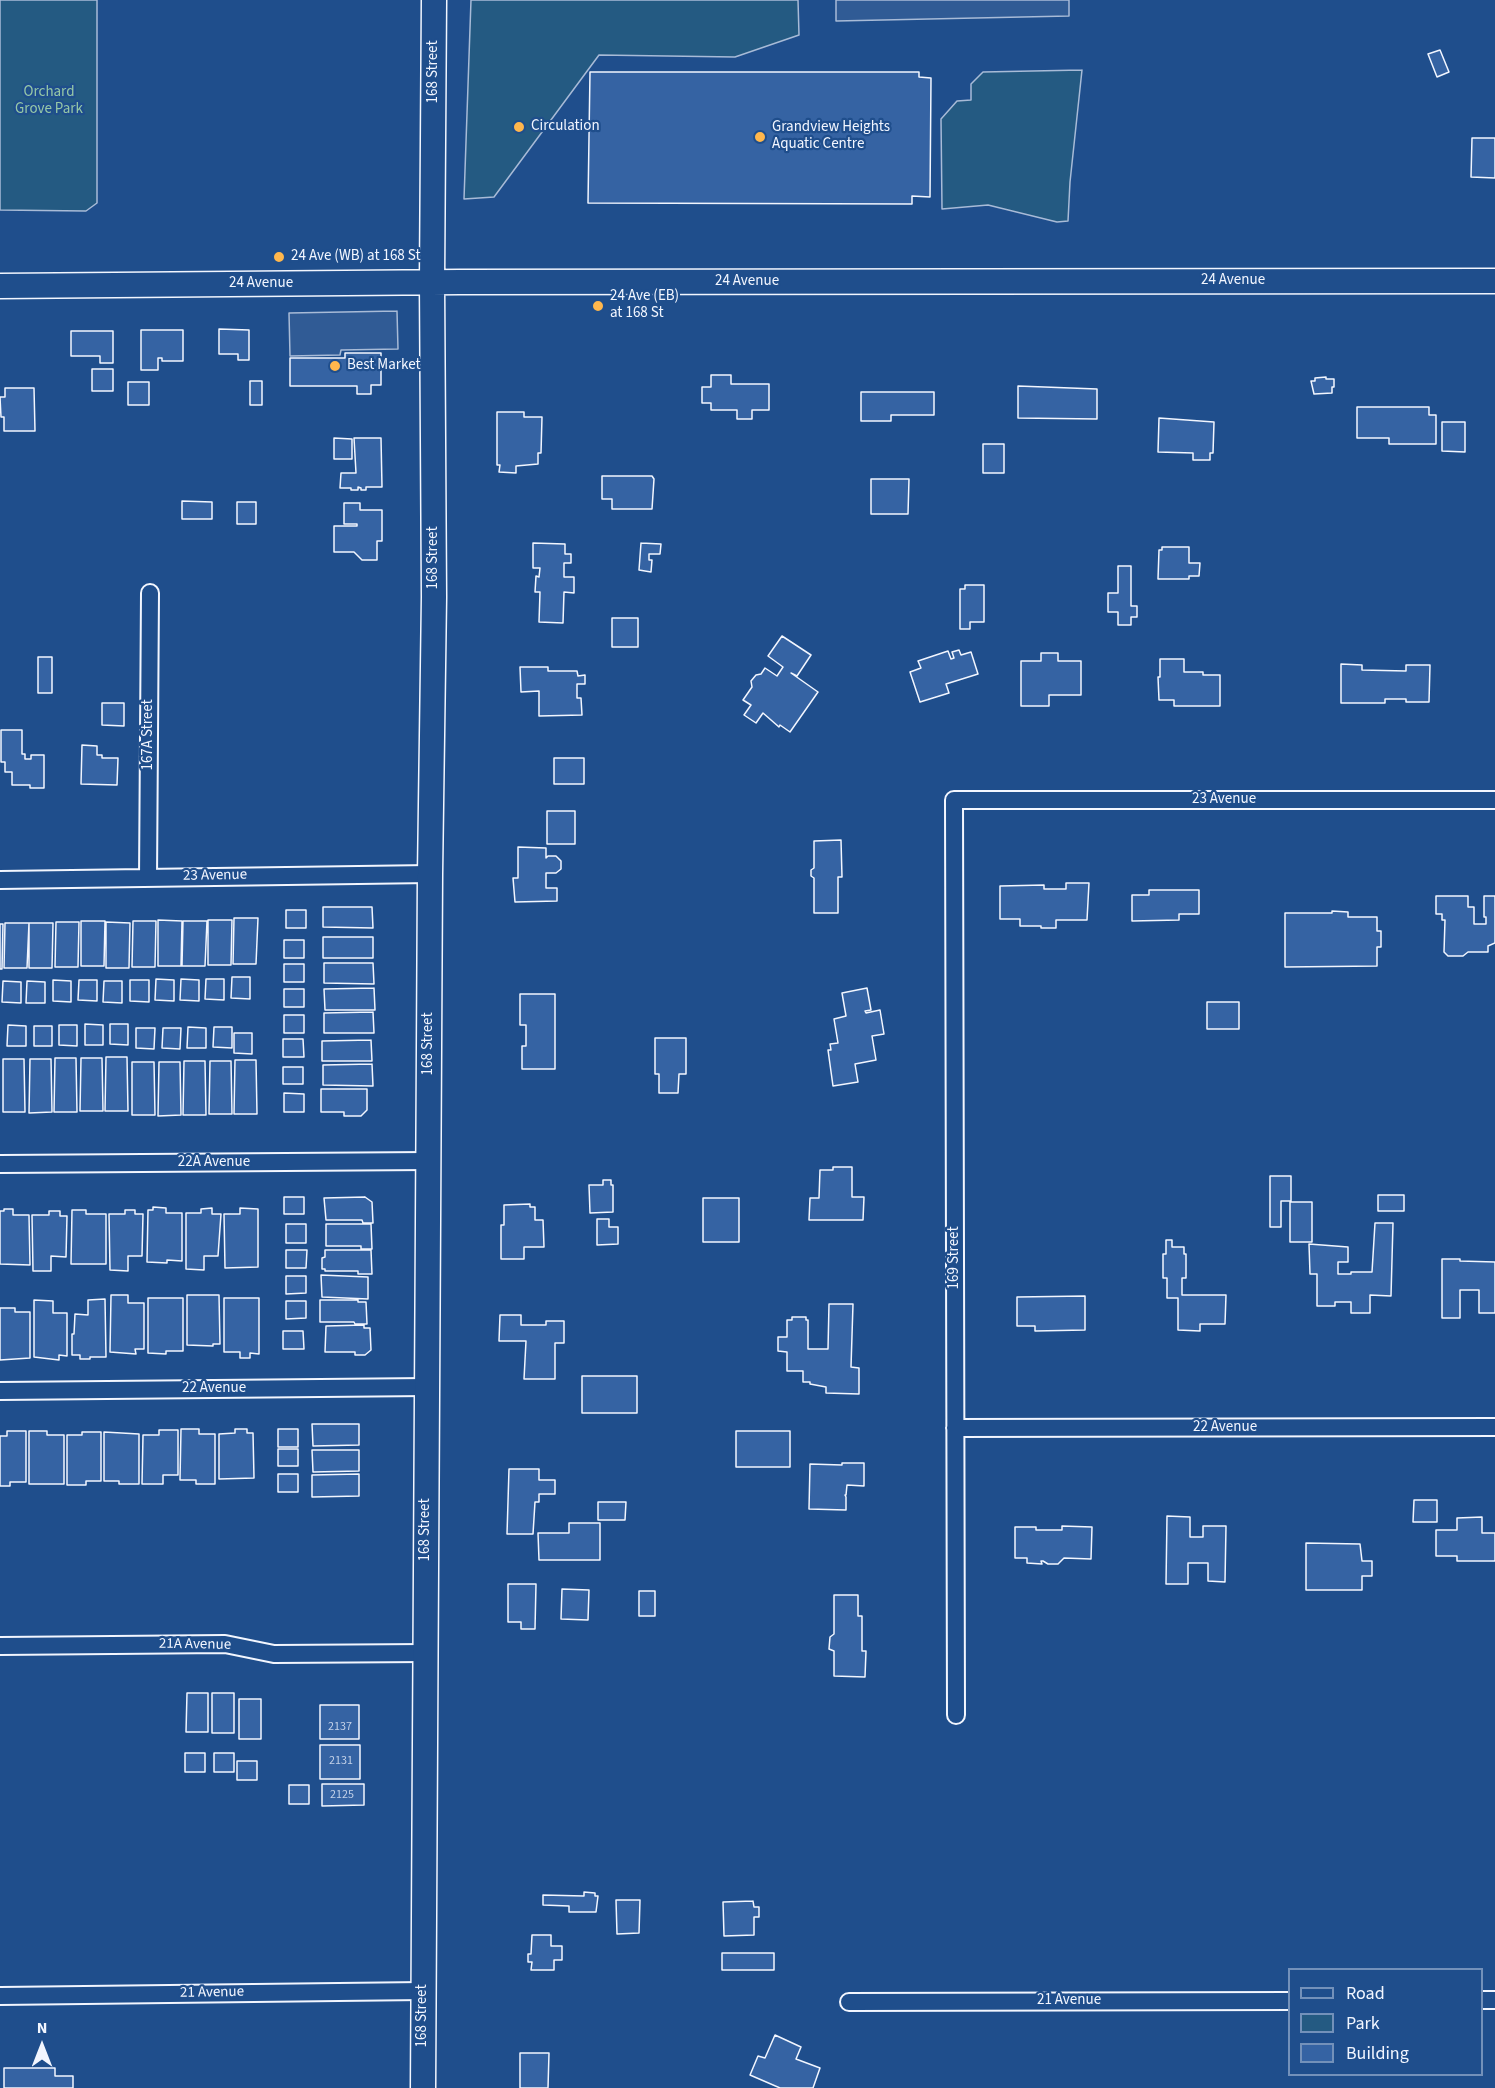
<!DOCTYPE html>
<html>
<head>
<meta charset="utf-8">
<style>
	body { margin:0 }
	#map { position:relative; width:1495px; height:2088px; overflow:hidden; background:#1f4e8c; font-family:"Source Sans 3",sans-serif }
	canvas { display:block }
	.legend { position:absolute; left:1288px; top:1968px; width:195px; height:108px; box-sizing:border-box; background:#1f4e8c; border:2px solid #7391ba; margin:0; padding:8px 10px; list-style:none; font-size:18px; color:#f2f6ff }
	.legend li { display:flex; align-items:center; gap:12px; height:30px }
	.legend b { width:30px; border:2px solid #7391ba }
	.north { position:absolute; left:12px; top:2016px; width:60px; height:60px; -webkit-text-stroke:4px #1f4e8c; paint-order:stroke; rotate:0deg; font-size:16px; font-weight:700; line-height:24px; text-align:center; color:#f2f6ff }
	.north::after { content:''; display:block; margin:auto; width:21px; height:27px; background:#f2f6ff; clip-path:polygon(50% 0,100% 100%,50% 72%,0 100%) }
</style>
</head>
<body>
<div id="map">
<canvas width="1495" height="2088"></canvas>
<ul class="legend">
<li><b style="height:8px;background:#1f4e8c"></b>Road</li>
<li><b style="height:16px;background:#245a82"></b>Park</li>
<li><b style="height:16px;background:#3563a3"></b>Building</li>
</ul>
<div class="north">N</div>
</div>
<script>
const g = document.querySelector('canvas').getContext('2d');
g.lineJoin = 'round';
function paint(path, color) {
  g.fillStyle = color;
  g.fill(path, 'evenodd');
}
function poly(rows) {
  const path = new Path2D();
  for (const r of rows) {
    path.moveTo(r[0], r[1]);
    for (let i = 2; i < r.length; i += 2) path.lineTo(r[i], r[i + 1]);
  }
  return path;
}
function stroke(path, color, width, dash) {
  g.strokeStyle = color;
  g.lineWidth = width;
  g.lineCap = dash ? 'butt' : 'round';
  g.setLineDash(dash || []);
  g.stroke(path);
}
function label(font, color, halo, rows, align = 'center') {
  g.font = font + ' "Source Sans 3",sans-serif';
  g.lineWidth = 4.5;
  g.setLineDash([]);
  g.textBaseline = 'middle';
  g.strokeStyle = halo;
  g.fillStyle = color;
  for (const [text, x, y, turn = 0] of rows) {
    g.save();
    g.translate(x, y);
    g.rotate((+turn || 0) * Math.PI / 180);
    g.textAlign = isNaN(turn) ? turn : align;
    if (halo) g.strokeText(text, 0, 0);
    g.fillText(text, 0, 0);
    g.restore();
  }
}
const green = poly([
	[0,0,97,0,97,203,86,211,0,210,0,0],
	[471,0,798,0,799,35,735,57,599,55,494,197,464,199,471,0],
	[1082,70,1070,182,1068,221,1057,222,988,205,942,209,941,119,957,101,971,100,971,84,983,72,1082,70]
]);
paint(green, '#245a82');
stroke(green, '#a8bbd7', 1.5);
const parking = poly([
	[836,0,1069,0,1069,16,836,21,836,0],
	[397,311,398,349,341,350,340,355,290,356,289,313,397,311]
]);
paint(parking, '#305b95');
stroke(parking, '#a8bbd7', 1.5);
const building = poly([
	[1440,50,1449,72,1437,77,1428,54,1440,50],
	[590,72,919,72,919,77,931,78,930,197,912,196,912,204,588,203,590,72],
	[1472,138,1495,138,1495,178,1471,177,1472,138],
	[219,329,249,330,249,360,238,360,238,354,219,354,219,329],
	[141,330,183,330,183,361,162,361,162,358,158,358,158,370,141,370,141,330],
	[71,331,113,331,113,363,100,363,100,356,71,356,71,331],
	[345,353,381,353,381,385,371,385,371,394,357,394,357,386,290,386,290,358,345,358,345,353],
	[92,369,113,369,113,391,92,391,92,369],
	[711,375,731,375,731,384,769,384,769,410,752,410,752,419,737,419,737,410,711,410,711,403,702,403,702,387,711,387,711,375],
	[1326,377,1326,379,1334,379,1334,387,1332,387,1332,393,1314,394,1311,381,1315,381,1315,378,1326,377],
	[250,381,262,381,262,405,250,405,250,381],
	[128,382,149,382,149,405,128,405,128,382],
	[1018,386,1097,389,1097,419,1018,418,1018,386],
	[5,388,34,388,35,431,4,431,4,417,1,417,0,397,5,397,5,388],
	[861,392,934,392,934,415,891,415,891,421,861,421,861,392],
	[1357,407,1429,407,1429,415,1436,415,1436,444,1389,444,1389,438,1357,438,1357,407],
	[497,412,524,412,524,417,542,417,541,453,538,453,538,464,516,466,516,473,499,472,500,465,497,465,497,412],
	[1159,418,1214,422,1213,453,1210,453,1210,460,1193,460,1193,453,1158,452,1159,418],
	[1442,422,1465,422,1465,452,1442,451,1442,422],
	[334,438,352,439,352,459,334,459,334,438],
	[354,438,381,438,382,487,366,487,366,490,361,490,361,488,358,487,358,490,351,490,351,488,340,488,341,473,356,473,354,438],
	[983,444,1004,444,1004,473,983,473,983,444],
	[602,476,652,476,654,479,652,509,612,509,612,499,602,499,602,476],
	[871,479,909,479,908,514,871,514,871,479],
	[182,501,212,502,212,519,182,519,182,501],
	[237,502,256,502,256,524,237,524,237,502],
	[344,503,360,503,360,510,382,510,382,541,377,541,377,560,362,560,354,552,334,552,334,526,357,526,357,524,344,524,344,503],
	[533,543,565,544,565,554,571,554,571,563,564,563,564,577,574,577,574,593,564,592,563,623,539,622,540,592,535,592,536,576,539,577,540,568,533,568,533,543],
	[641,543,661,544,660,554,649,554,649,560,652,560,651,572,639,570,641,543],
	[1162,547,1189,547,1189,563,1200,563,1199,576,1189,576,1189,579,1158,579,1159,550,1162,550,1162,547],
	[1118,566,1131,566,1131,606,1137,606,1137,617,1131,617,1131,625,1118,625,1118,612,1108,612,1108,593,1118,593,1118,566],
	[965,585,984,585,984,622,970,622,970,629,960,629,960,589,965,589,965,585],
	[612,618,638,618,638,647,612,647,612,618],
	[782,636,811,655,797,676,791,673,818,692,790,732,780,725,779,727,763,713,756,723,744,715,751,705,743,700,752,687,751,681,756,675,761,674,765,668,777,676,783,667,768,656,782,636],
	[959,650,961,655,971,652,978,674,946,684,949,693,920,702,910,672,921,668,918,661,948,651,951,659,954,658,952,652,959,650],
	[1041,653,1058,653,1058,661,1081,661,1081,695,1049,695,1049,706,1021,706,1021,661,1041,661,1041,653],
	[38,657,52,657,52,693,38,693,38,657],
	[1160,659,1184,659,1184,672,1203,672,1203,675,1220,675,1220,706,1174,706,1174,700,1159,700,1158,677,1160,677,1160,659],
	[1341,664,1362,665,1362,670,1406,671,1406,665,1430,665,1429,702,1406,702,1406,699,1385,699,1385,703,1341,703,1341,664],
	[520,667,548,667,548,671,577,671,578,676,585,675,585,684,577,684,577,698,581,698,582,715,539,716,539,691,521,692,520,667],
	[102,703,124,703,124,726,102,725,102,703],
	[1,730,22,730,22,754,25,754,25,759,31,759,31,755,44,755,44,788,30,788,30,785,12,785,12,772,5,772,5,762,1,762,1,730],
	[82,745,97,746,97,755,102,755,102,758,118,758,117,785,81,784,82,745],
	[554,758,584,758,584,784,554,784,554,758],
	[547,811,575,811,575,844,547,844,547,811],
	[841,840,842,877,838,877,838,913,814,913,814,878,811,876,811,870,814,868,814,841,841,840],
	[518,847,546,848,546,858,548,856,556,856,561,861,561,869,556,873,546,873,546,888,557,888,557,901,515,902,513,878,518,878,518,847],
	[1066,883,1089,883,1087,920,1056,920,1056,928,1041,928,1041,926,1020,926,1020,919,1000,919,1000,886,1044,885,1044,889,1066,889,1066,883],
	[1149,890,1199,890,1199,914,1179,914,1179,920,1132,921,1132,895,1149,895,1149,890],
	[1436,896,1468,896,1468,907,1474,907,1474,924,1486,924,1486,917,1484,917,1484,896,1495,896,1495,943,1488,946,1488,952,1468,952,1463,956,1448,956,1444,952,1445,920,1442,920,1442,914,1436,914,1436,896],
	[323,907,372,907,373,928,323,927,323,907],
	[286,910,306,910,306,928,286,928,286,910],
	[1332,911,1348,912,1348,917,1377,917,1377,931,1381,931,1381,947,1377,947,1377,966,1285,967,1285,913,1332,913,1332,911],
	[234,918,258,918,256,964,233,964,234,918],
	[158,920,182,921,181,966,158,966,158,920],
	[208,920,232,920,231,965,208,965,208,920],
	[81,921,105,921,104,966,81,966,81,921],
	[133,921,156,921,155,967,132,967,133,921],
	[183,921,207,921,205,966,182,966,183,921],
	[56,922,79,922,78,967,55,967,56,922],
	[106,922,130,923,129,968,106,968,106,922],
	[5,923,29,923,27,968,4,968,5,923],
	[29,923,53,923,52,968,29,968,29,923],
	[0,924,3,924,2,969,0,969,0,924],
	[323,937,373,937,373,958,323,958,323,937],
	[284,940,304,940,304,958,284,958,284,940],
	[324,963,373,963,374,984,324,983,324,963],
	[284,964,304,964,304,982,284,982,284,964],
	[232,977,250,977,250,999,231,998,232,977],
	[156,979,174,980,174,1001,155,1000,156,979],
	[181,979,199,980,199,1001,180,1000,181,979],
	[206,979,224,979,224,1000,205,999,206,979],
	[53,980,71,981,71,1002,53,1001,53,980],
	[79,980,97,980,97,1001,78,1000,79,980],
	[130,980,149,980,149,1002,130,1001,130,980],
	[3,981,21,982,21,1003,2,1002,3,981],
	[27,981,45,982,45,1003,26,1003,27,981],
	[104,981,122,981,122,1003,103,1002,104,981],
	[374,988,375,1010,325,1010,324,989,374,988],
	[867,988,871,1010,865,1011,866,1013,880,1010,884,1034,872,1036,876,1060,855,1064,858,1082,833,1086,828,1050,831,1050,830,1044,838,1043,834,1019,846,1016,842,993,867,988],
	[284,989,304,989,304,1007,284,1007,284,989],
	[520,994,555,994,555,1069,522,1069,522,1046,526,1046,526,1025,520,1025,520,994],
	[1207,1002,1239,1002,1239,1029,1207,1029,1207,1002],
	[373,1012,374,1033,324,1033,324,1013,373,1012],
	[284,1015,304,1015,304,1033,284,1033,284,1015],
	[85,1024,103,1025,103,1045,85,1045,85,1024],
	[110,1024,128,1024,128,1045,110,1044,110,1024],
	[8,1025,26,1026,26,1046,7,1046,8,1025],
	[59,1025,77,1025,77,1046,59,1045,59,1025],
	[34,1026,52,1026,52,1046,34,1046,34,1026],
	[188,1027,206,1028,206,1048,187,1048,188,1027],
	[214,1027,232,1027,232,1048,213,1047,214,1027],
	[136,1028,155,1028,154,1049,136,1048,136,1028],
	[163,1028,181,1028,180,1049,162,1048,163,1028],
	[234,1033,252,1033,252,1054,234,1053,234,1033],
	[655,1038,686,1038,686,1074,679,1074,678,1093,659,1093,659,1074,655,1074,655,1038],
	[283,1039,303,1039,304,1057,283,1057,283,1039],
	[371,1040,372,1061,322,1061,322,1041,371,1040],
	[106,1057,127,1057,128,1111,105,1111,106,1057],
	[55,1058,76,1058,77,1112,54,1112,55,1058],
	[81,1058,102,1058,103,1111,80,1111,81,1058],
	[3,1059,24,1059,25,1112,3,1112,3,1059],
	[30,1059,51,1059,52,1112,29,1113,30,1059],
	[235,1060,256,1060,257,1114,234,1114,235,1060],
	[184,1061,205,1061,206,1115,183,1115,184,1061],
	[210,1061,231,1061,232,1114,209,1114,210,1061],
	[132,1062,154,1062,155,1115,132,1115,132,1062],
	[159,1062,180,1062,181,1115,158,1116,159,1062],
	[372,1064,373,1086,323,1085,323,1065,372,1064],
	[283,1067,303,1067,303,1084,283,1084,283,1067],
	[321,1089,367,1089,367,1110,361,1116,344,1116,344,1112,321,1112,321,1089],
	[284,1093,304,1094,304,1112,284,1112,284,1093],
	[833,1167,852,1167,852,1197,864,1197,863,1220,809,1220,810,1198,819,1198,820,1170,833,1170,833,1167],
	[1270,1176,1291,1176,1291,1201,1281,1201,1281,1227,1270,1227,1270,1176],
	[603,1180,611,1180,611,1185,613,1185,613,1212,590,1213,589,1185,603,1185,603,1180],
	[1378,1195,1404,1195,1404,1211,1378,1211,1378,1195],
	[284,1197,304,1197,304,1214,284,1214,284,1197],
	[365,1197,372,1202,373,1223,363,1223,362,1220,326,1220,324,1198,365,1197],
	[703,1198,739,1198,739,1242,703,1242,703,1198],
	[1290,1202,1312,1202,1312,1242,1290,1242,1290,1202],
	[530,1204,530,1207,535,1207,535,1220,543,1220,544,1247,524,1247,524,1259,501,1259,501,1225,504,1225,504,1205,530,1204],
	[153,1207,166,1208,166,1213,182,1213,182,1261,167,1260,167,1263,147,1262,148,1210,153,1210,153,1207],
	[212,1208,212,1214,221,1214,218,1256,204,1256,204,1270,186,1269,186,1213,201,1213,201,1209,212,1208],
	[240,1208,258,1209,258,1267,225,1268,224,1214,240,1214,240,1208],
	[4,1209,13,1209,13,1215,29,1215,30,1265,0,1264,0,1211,4,1211,4,1209],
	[72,1210,86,1210,86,1214,106,1214,106,1264,71,1264,72,1210],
	[125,1210,135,1210,135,1214,143,1214,142,1256,128,1256,128,1271,110,1270,109,1214,125,1214,125,1210],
	[49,1211,60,1211,60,1216,67,1216,66,1257,51,1256,51,1271,33,1271,32,1215,49,1215,49,1211],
	[597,1219,609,1219,609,1227,618,1227,618,1244,597,1245,597,1219],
	[1375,1223,1393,1223,1391,1296,1370,1295,1370,1313,1351,1313,1351,1302,1335,1302,1335,1306,1317,1306,1317,1274,1310,1274,1309,1244,1348,1247,1348,1262,1338,1262,1338,1274,1351,1274,1351,1272,1372,1272,1375,1223],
	[286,1224,306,1224,306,1243,286,1243,286,1224],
	[326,1224,371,1224,372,1249,361,1249,361,1246,326,1246,326,1224],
	[1166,1240,1172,1240,1172,1247,1184,1247,1184,1254,1186,1254,1186,1278,1182,1278,1182,1295,1226,1295,1225,1324,1200,1324,1200,1331,1178,1330,1178,1298,1167,1298,1167,1278,1163,1278,1163,1254,1166,1254,1166,1240],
	[286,1250,307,1250,306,1268,286,1268,286,1250],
	[325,1250,371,1250,372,1274,358,1274,358,1271,325,1271,325,1269,322,1269,322,1258,325,1257,325,1250],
	[1442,1259,1460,1259,1460,1261,1495,1262,1495,1313,1479,1313,1479,1290,1460,1290,1460,1318,1442,1318,1442,1259],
	[321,1275,368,1277,368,1299,322,1297,321,1275],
	[286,1276,306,1276,306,1293,286,1294,286,1276],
	[111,1295,128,1295,128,1303,144,1303,144,1349,135,1349,136,1354,110,1352,111,1295],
	[187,1295,219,1295,220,1344,213,1344,213,1346,187,1345,187,1295],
	[1085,1296,1085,1330,1035,1331,1035,1326,1017,1326,1017,1297,1085,1296],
	[148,1298,183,1298,183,1351,166,1351,166,1354,148,1353,148,1298],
	[224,1298,259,1298,259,1354,250,1353,250,1358,240,1358,240,1352,224,1352,224,1298],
	[105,1299,106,1357,90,1357,90,1359,80,1359,80,1355,72,1355,72,1334,74,1334,75,1314,88,1315,88,1300,105,1299],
	[34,1300,53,1301,53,1313,67,1313,67,1356,59,1355,59,1360,34,1357,34,1300],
	[320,1300,358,1300,358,1302,366,1302,367,1324,355,1324,354,1322,320,1322,320,1300],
	[286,1301,306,1301,306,1318,286,1319,286,1301],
	[829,1304,853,1304,851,1367,859,1368,859,1394,826,1393,826,1387,810,1384,810,1382,803,1382,803,1371,787,1371,787,1352,778,1351,778,1337,787,1337,787,1320,792,1320,792,1317,806,1317,806,1320,808,1320,808,1349,828,1349,829,1304],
	[0,1308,15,1308,15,1312,30,1312,30,1358,0,1360,0,1308],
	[500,1315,521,1315,521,1325,546,1325,546,1321,564,1321,564,1343,555,1343,555,1379,524,1379,526,1341,499,1341,500,1315],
	[364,1325,364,1328,370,1328,371,1350,365,1355,355,1355,355,1352,325,1352,326,1326,364,1325],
	[283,1331,303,1331,304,1349,283,1349,283,1331],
	[582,1376,637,1376,637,1413,582,1413,582,1376],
	[312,1424,359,1424,359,1445,313,1446,312,1424],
	[181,1429,199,1429,199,1434,215,1434,215,1484,196,1484,196,1480,180,1480,181,1429],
	[235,1429,247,1429,247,1433,253,1433,254,1478,219,1479,219,1434,235,1433,235,1429],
	[278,1429,298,1429,298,1447,278,1447,278,1429],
	[159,1430,178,1430,178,1475,163,1475,163,1484,142,1484,143,1435,159,1435,159,1430],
	[7,1431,26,1431,26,1482,10,1482,10,1486,0,1486,0,1436,7,1436,7,1431],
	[29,1431,47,1431,47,1435,64,1435,64,1484,29,1484,29,1431],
	[736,1431,790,1431,790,1467,736,1467,736,1431],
	[82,1432,101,1432,101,1481,86,1481,86,1485,67,1485,67,1435,82,1435,82,1432],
	[104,1432,139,1434,139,1484,119,1484,119,1481,104,1481,104,1432],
	[278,1449,298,1449,298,1466,278,1466,278,1449],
	[312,1450,359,1450,359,1471,313,1472,312,1450],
	[842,1463,864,1463,864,1486,847,1485,846,1495,845,1495,846,1497,846,1510,809,1509,810,1464,842,1465,842,1463],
	[509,1469,539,1469,539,1480,555,1480,555,1494,539,1494,539,1502,535,1502,533,1534,507,1534,509,1469],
	[278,1474,298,1474,298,1492,278,1492,278,1474],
	[359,1474,359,1496,312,1497,312,1475,359,1474],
	[1414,1500,1437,1500,1437,1522,1413,1522,1414,1500],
	[598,1502,626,1502,625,1520,598,1520,598,1502],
	[1167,1516,1190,1517,1190,1537,1203,1537,1203,1526,1226,1526,1225,1582,1208,1581,1208,1563,1188,1563,1188,1584,1166,1584,1167,1516],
	[1482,1517,1482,1533,1495,1533,1495,1561,1457,1561,1457,1556,1436,1556,1436,1530,1457,1530,1457,1518,1482,1517],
	[569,1523,600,1523,600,1560,539,1560,538,1533,569,1533,569,1523],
	[1062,1526,1092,1527,1091,1559,1064,1558,1058,1564,1048,1564,1043,1561,1041,1561,1042,1564,1027,1563,1027,1558,1015,1558,1015,1527,1036,1527,1036,1530,1062,1530,1062,1526],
	[1306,1543,1360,1544,1362,1561,1372,1561,1372,1576,1362,1576,1362,1590,1306,1590,1306,1543],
	[508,1584,536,1584,535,1629,521,1629,521,1622,508,1622,508,1584],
	[562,1589,589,1590,588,1620,561,1619,562,1589],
	[639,1591,655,1591,655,1616,639,1616,639,1591],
	[834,1595,858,1595,858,1616,862,1616,862,1651,866,1651,865,1677,834,1676,834,1651,829,1649,830,1637,834,1634,834,1595],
	[187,1693,208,1693,208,1732,186,1732,187,1693],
	[212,1693,234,1693,234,1733,212,1733,212,1693],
	[239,1699,261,1699,261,1739,239,1739,239,1699],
	[320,1705,359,1705,359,1739,320,1739,320,1705],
	[320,1745,360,1745,360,1779,320,1779,320,1745],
	[185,1753,205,1753,205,1772,185,1772,185,1753],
	[214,1753,234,1753,234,1772,214,1772,214,1753],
	[237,1761,257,1761,257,1780,237,1780,237,1761],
	[322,1784,364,1784,364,1805,322,1806,322,1784],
	[289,1785,309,1785,309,1804,289,1804,289,1785],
	[584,1892,595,1893,595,1896,598,1896,596,1912,569,1912,569,1906,543,1905,543,1895,584,1896,584,1892],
	[616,1900,640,1900,639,1933,617,1934,616,1900],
	[753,1901,754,1907,759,1907,759,1917,754,1917,754,1935,724,1936,723,1902,753,1901],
	[532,1935,551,1935,551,1946,562,1946,562,1960,554,1960,554,1970,531,1970,532,1962,528,1962,528,1954,531,1954,532,1935],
	[722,1953,774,1953,774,1970,722,1970,722,1953],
	[775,2035,801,2047,796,2059,820,2068,813,2088,780,2088,750,2075,758,2056,765,2058,775,2035],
	[520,2053,549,2053,548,2088,520,2088,520,2053],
	[4,2068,55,2068,55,2076,73,2076,73,2088,4,2088,4,2068]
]);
paint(building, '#3563a3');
stroke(building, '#f2f6ff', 1.5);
const minor = poly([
	[148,878,150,593],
	[0,880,430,874],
	[0,1164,428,1161],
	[0,1391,427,1387],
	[955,1428,1495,1427],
	[0,1646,225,1644,274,1654,426,1653],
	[956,1715,954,800,1495,800],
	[0,1996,423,1991],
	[1482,2000,1495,2000],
	[849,2002,1290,2001]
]);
const secondary = poly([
	[0,286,460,282,1495,281],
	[423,2088,430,874,434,597,432,282,434,0]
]);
stroke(minor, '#f2f6ff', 20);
stroke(secondary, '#f2f6ff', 27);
stroke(minor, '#1f4e8c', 16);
stroke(secondary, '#1f4e8c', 24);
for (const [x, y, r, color] of [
	[519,127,6,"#ffb74d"],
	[760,137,6,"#ffb74d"],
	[279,257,6,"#ffb74d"],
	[598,306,6,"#ffb74d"],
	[335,366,6,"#ffb74d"]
]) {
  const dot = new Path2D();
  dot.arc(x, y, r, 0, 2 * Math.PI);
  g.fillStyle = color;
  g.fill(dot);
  stroke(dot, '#1f4e8c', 2);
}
label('12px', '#c3d1e8', null, [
	["2137",340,1727],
	["2131",341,1761],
	["2125",342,1795]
]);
label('15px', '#f2f6ff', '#1f4e8c', [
	["168 Street",434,72,-90],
	["24 Avenue",1233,281],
	["24 Avenue",747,282],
	["24 Avenue",261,284],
	["168 Street",434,558,-90],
	["167A Street",149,735,-90],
	["23 Avenue",1224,800],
	["23 Avenue",215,876,-1],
	["168 Street",429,1044,-90],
	["22A Avenue",214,1163],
	["169 Street",955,1258,-90],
	["22 Avenue",214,1389],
	["22 Avenue",1225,1428],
	["168 Street",426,1530,-90],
	["21A Avenue",195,1645,1],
	["21 Avenue",212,1993,-1],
	["21 Avenue",1069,2001],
	["168 Street",423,2016,-90]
]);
label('15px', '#97c8a6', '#1f4e8c', [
	["Orchard",49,93],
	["Grove Park",49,110]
]);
label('15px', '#f2f6ff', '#1f4e8c', [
	["Circulation",531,127],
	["Grandview Heights",772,128],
	["Aquatic Centre",772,145],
	["24 Ave (WB) at 168 St",291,257],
	["24 Ave (EB)",610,297],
	["at 168 St",610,314],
	["Best Market",347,366]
], 'left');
</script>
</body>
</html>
